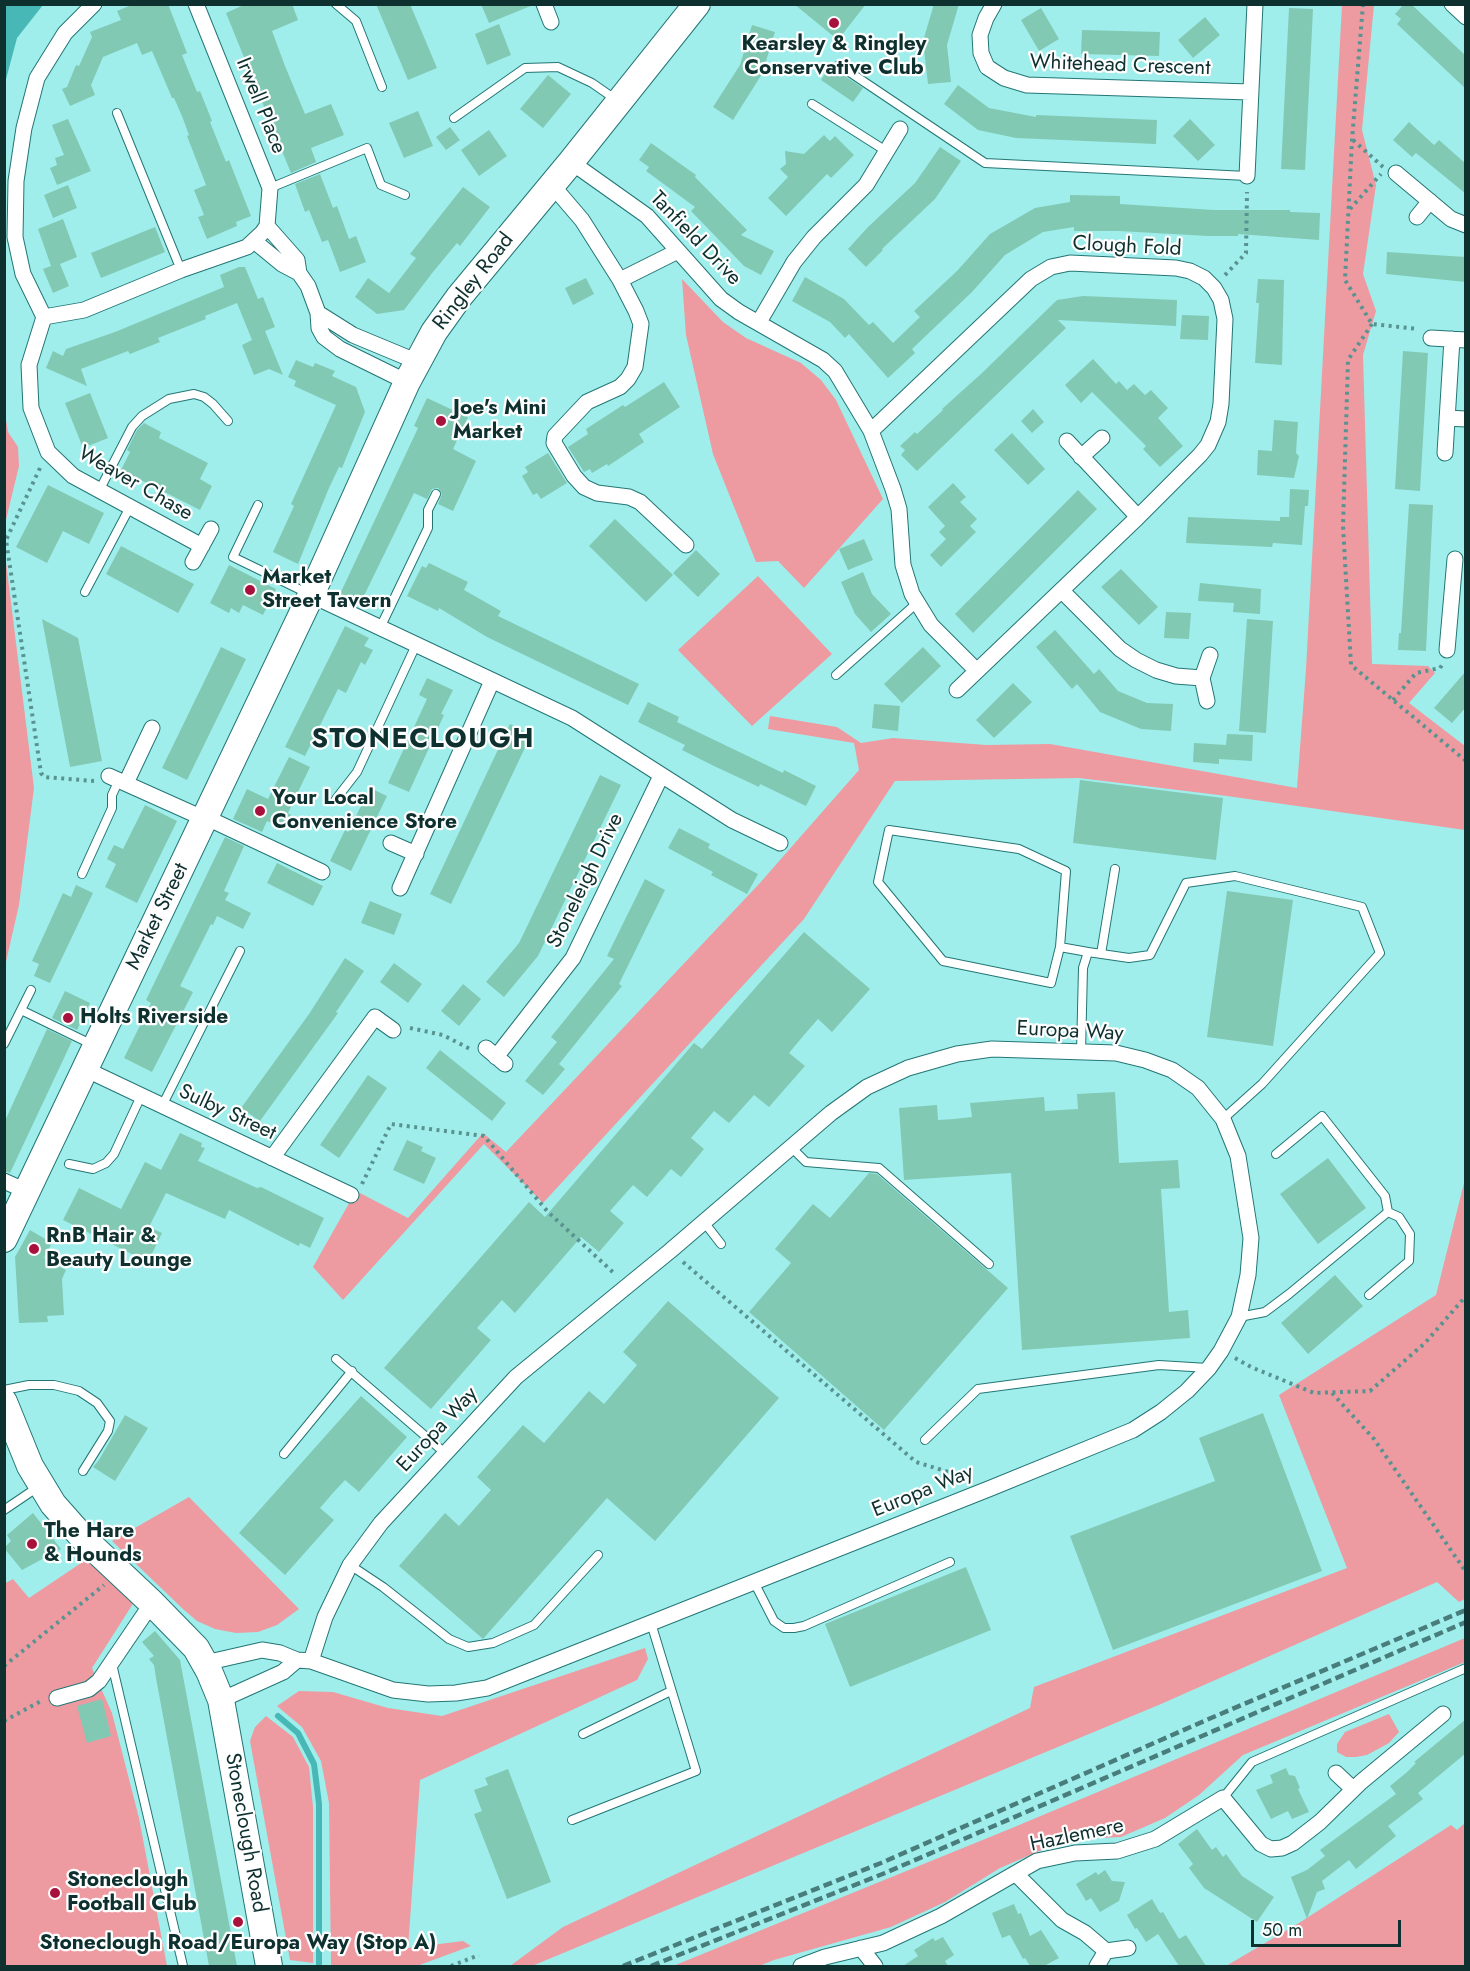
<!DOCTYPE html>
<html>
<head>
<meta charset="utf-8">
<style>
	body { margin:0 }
	#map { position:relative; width:1470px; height:1971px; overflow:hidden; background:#9feeec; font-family:Jost,sans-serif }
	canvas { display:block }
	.frame { position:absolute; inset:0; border:6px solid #0e302f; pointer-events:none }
	.scale { position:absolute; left:1251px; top:1920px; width:150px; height:27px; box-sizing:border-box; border:3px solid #0e302f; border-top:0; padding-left:8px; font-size:18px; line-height:21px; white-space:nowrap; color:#0e302f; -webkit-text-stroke:4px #fefefe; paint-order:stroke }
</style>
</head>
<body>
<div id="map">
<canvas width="1470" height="1971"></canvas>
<div class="frame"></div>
<div class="scale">50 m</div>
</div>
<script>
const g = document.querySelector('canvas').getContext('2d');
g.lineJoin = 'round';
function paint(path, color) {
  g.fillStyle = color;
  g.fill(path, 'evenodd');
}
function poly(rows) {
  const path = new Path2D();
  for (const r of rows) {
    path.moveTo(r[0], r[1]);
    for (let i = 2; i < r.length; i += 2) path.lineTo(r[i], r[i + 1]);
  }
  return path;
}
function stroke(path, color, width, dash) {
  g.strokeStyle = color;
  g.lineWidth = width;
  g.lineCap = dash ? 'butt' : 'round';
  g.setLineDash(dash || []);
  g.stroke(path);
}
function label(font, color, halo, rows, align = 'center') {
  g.font = font + ' Jost,sans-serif';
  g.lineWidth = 4.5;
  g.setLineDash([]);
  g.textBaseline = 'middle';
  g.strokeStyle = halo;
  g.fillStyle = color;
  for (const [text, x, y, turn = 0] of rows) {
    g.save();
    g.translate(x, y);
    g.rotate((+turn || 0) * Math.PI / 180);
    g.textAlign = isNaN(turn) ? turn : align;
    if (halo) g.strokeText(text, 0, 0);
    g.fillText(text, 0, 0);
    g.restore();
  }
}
paint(poly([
	[1342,5,1374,5,1362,130,1376,185,1363,274,1376,311,1363,355,1372,664,1428,666,1435,673,1409,703,1465,746,1465,830,1227,796,1079,778,895,781,804,919,543,1203,484,1144,343,1300,313,1267,356,1191,408,1218,483,1133,506,1152,759,884,859,770,854,743,768,729,770,716,837,727,861,743,893,738,986,745,1050,744,1297,788,1306,669],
	[682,279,723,322,746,338,801,363,821,380,836,400,883,499,804,588,778,561,756,562,713,454,686,335],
	[5,414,8,432,18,447,19,466,5,524],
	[5,554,34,788,19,905,5,966],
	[758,576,832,654,752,726,678,650],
	[1465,1179,1465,1599,1459,1602,1437,1582,1161,1704,532,1966,510,1966,563,1927,1030,1708,1034,1687,1347,1568,1279,1395,1436,1295],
	[189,1497,299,1609,277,1625,258,1632,236,1633,215,1629,197,1621,183,1609,112,1541],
	[90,1557,136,1599,92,1668,112,1713,139,1818,167,1966,5,1966,4,1584,13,1579,29,1598],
	[1465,1638,1465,1662,1243,1755,1199,1795,1165,1818,1121,1837,1080,1839,1044,1849,1000,1868,945,1902,891,1927,774,1960,759,1966,673,1966,1012,1828],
	[645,1648,648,1659,637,1680,420,1780,408,1948,463,1941,471,1946,417,1966,331,1966,329,1803,321,1761,302,1727,277,1706,299,1691,333,1692,388,1708,442,1716],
	[1389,1714,1399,1732,1389,1743,1367,1755,1356,1757,1346,1757,1337,1752,1337,1744,1345,1732],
	[266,1716,293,1737,309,1767,313,1807,313,1963,290,1960,250,1741,255,1727],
	[1465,1823,1465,1966,1226,1966,1299,1923,1451,1825,1457,1830]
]), '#ee9aa1');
paint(poly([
	[5,4,43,5,17,38,5,83]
]), '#48b8b6');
stroke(poly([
	[278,1716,298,1733,314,1764,319,1804,319,1964]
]), '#48b8b6', 6);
paint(poly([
	[134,4,168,4,187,53,182,55,197,92,200,91,212,121,210,122,226,162,229,160,251,216,236,222,237,226,207,239,198,217,204,215,194,190,206,185,187,136,189,135,182,116,174,98,172,98,152,51,142,55,137,43,103,57,91,85,95,95,70,106,62,89,67,87,76,65,79,66,92,37,90,32,121,20,117,11],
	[246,4,292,4,298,20,272,31,285,66,305,114,331,104,344,135,311,148,316,162,291,173,226,13],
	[376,4,410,4,437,68,408,80],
	[481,4,532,4,533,5,489,23],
	[794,4,866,4,838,40],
	[934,4,959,4,947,45,951,82,928,84,923,41],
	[1404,4,1411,4,1466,56,1466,89,1397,24,1401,19,1395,14],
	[1041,8,1059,39,1039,51,1021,20],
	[1289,8,1313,9,1305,170,1281,169],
	[1205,17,1220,35,1193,58,1178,40],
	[499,24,511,55,487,65,475,34],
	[752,25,775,32,762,74,733,120,713,107,740,65],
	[1082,30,1160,32,1159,56,1081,54],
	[830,66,863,88,853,102,821,80],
	[548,75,571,94,543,128,520,109],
	[958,85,989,108,1036,117,1036,115,1157,120,1156,144,1016,138,978,130,944,104],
	[418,111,433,146,404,158,389,123],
	[68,119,91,171,57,185,50,168,57,165,55,158,64,155,52,125],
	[1190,119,1215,145,1198,161,1173,136],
	[1409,122,1434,145,1439,140,1466,164,1466,194,1416,153,1412,157,1393,140],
	[450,127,460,140,446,150,436,137],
	[489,130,507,156,479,176,461,150],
	[824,135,830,141,835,136,854,155,831,178,827,174,786,216,768,198,788,177,780,169,786,164,785,151,804,154],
	[651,143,696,175,695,177,747,230,741,235,774,251,761,275,744,266,691,211,695,207,646,171,649,167,639,160],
	[940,147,961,161,935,199,882,249,883,250,866,267,848,249,868,227,915,183],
	[320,174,333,208,337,206,349,239,356,236,366,262,340,272,328,240,322,242,309,210,305,212,295,184],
	[68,185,77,208,53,218,44,195],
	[463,187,490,207,460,246,457,243,433,272,404,310,377,314,355,297,368,278,389,293,416,258,410,254],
	[1070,195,1120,196,1120,204,1214,210,1290,210,1290,212,1320,213,1319,240,1238,234,1238,236,1208,236,1119,231,1074,231,1074,227,1043,232,1005,255,972,292,912,349,915,353,888,378,849,334,845,338,830,322,792,301,805,277,844,299,869,325,873,322,893,343,920,317,914,311,957,271,990,234,1035,208,1070,202],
	[63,219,77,257,60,264,69,286,53,293,43,269,51,266,38,229],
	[155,227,165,252,101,278,91,253],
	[1387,252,1466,257,1466,282,1386,274],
	[239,267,245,267,258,299,263,297,275,327,265,331,283,375,269,369,254,375,242,345,252,340,237,303,205,316,206,319,158,338,160,342,130,354,128,351,81,369,87,386,46,368,53,351,63,356,66,349,115,332,224,287,220,275],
	[586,278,594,294,573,305,565,288],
	[1258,279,1284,280,1282,365,1255,363,1259,303,1256,303],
	[1083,296,1177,300,1176,326,1058,320,1066,328,917,471,901,455,905,450,900,446,915,432,917,434,943,410,942,409,982,373,1057,300],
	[1182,315,1209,316,1208,340,1180,339],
	[1403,351,1428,353,1420,491,1395,489],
	[1093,359,1116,384,1119,381,1127,390,1134,384,1145,395,1151,390,1168,408,1158,418,1183,446,1160,467,1143,449,1146,446,1092,392,1081,403,1065,385],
	[296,360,313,367,315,363,335,371,332,376,356,387,365,412,342,468,339,467,329,488,298,564,273,552,294,506,291,504,336,405,294,386,296,381,288,377],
	[664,382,680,407,639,434,644,442,608,466,607,464,592,473,590,469,584,472,568,447,588,434,586,429,623,405,625,407],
	[90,393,108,438,83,448,65,403],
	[427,398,468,417,453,449,476,461,453,511,438,504,442,494,438,488,432,489,427,499,414,493,360,604,340,594,418,428,414,426],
	[1033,409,1044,422,1032,433,1021,421],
	[1274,420,1298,422,1296,453,1299,456,1294,478,1257,475,1258,450,1272,451],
	[144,423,161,432,159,438,208,463,200,479,212,486,200,510,121,470,130,452,127,450,137,430],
	[1012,433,1045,469,1028,485,994,450],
	[548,453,567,483,541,499,537,493,533,495,522,476,528,472,525,467],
	[953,483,966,497,960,502,977,519,970,526,976,532,941,567,930,555,946,539,939,532,945,526,928,507],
	[48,485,104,513,89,544,63,531,47,563,16,547],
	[1290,489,1309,490,1308,506,1305,506,1302,545,1273,543,1272,547,1186,543,1188,517,1280,521,1280,517,1289,517],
	[1078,490,1097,509,973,633,955,614],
	[1409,504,1433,505,1426,651,1398,650,1399,633,1401,633],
	[615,519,673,575,646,602,589,546],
	[864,539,873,560,848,570,839,549],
	[121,546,194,584,178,613,106,574],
	[696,550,720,574,698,597,673,573],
	[429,563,468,582,464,590,501,611,498,616,639,684,628,705,487,637,439,608,438,611,407,596,422,566,426,568],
	[229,565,276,589,263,615,243,605,239,613,231,608,229,613,210,603],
	[1121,569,1158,607,1139,625,1101,587],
	[863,572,872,594,891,614,871,632,855,614,841,582],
	[1200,583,1261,589,1260,614,1233,612,1234,603,1198,601],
	[1166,612,1191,613,1189,639,1164,638],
	[42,619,78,638,102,761,70,767],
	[1247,619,1273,621,1266,733,1239,731],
	[345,626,369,638,364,646,373,650,365,665,361,662,346,693,338,689,305,756,285,747],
	[1055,630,1094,674,1099,669,1118,691,1147,703,1173,704,1171,731,1141,729,1100,712,1077,684,1072,689,1036,647],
	[221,647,246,659,187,780,162,768],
	[923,647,941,666,902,703,884,684],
	[1466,671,1466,707,1452,723,1434,708],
	[427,678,453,690,441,714,444,715,409,792,388,783,427,699,419,695],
	[1013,683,1032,702,994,738,976,720],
	[648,702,679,717,677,722,783,773,784,770,816,786,806,806,760,784,759,787,714,766,682,750,685,745,638,722],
	[874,704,900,706,898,731,872,728],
	[510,724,531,735,451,904,430,894],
	[1227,734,1253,735,1252,761,1219,759,1219,764,1193,762,1194,743,1226,745],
	[289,757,310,767,288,813,291,815,284,829,267,821,262,832,233,819,247,789,268,799],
	[600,775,621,785,538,956,504,997,486,982,519,943],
	[1080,780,1223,798,1216,860,1073,843],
	[370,788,387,796,351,871,330,861,345,830,348,832],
	[145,805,177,821,137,903,105,887,116,864,107,859,114,845,123,849],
	[679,828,710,844,708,848,758,874,747,894,711,875,713,872,668,848],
	[225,837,244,846,224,891,229,893,225,900,251,913,243,929,217,916,213,925,211,924,180,986,193,992,152,1072,124,1058,151,1003,146,1000],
	[277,863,323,886,313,906,267,883],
	[645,879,665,890,619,984,622,986,559,1064,565,1069,543,1095,525,1081,557,1042,551,1037,614,959,607,956],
	[76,885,93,893,50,983,34,976,39,964,32,961,63,893,71,897],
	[1227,891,1293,900,1273,1046,1207,1037],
	[370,901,402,914,394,935,361,923],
	[804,932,870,989,832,1032,818,1019,804,1035,789,1053,805,1066,769,1107,754,1095,729,1123,714,1111,691,1138,704,1149,681,1177,671,1169,647,1197,633,1185,610,1211,624,1223,599,1252,581,1237,515,1313,502,1300,477,1328,491,1340,431,1409,384,1368,529,1202,545,1217,694,1043,702,1049],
	[345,958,364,971,336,1012,338,1013,260,1121,241,1108,309,1014],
	[394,963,422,984,408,1003,380,982],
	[463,984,481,999,459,1026,441,1011],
	[65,991,90,1003,77,1030,52,1018],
	[47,1029,72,1041,10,1173,4,1171,4,1123],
	[440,1050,506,1103,492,1121,426,1068],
	[368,1075,387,1088,339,1158,320,1145],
	[1115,1092,1119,1163,1178,1160,1180,1188,1161,1189,1169,1312,1188,1310,1190,1338,1022,1350,1011,1173,904,1180,899,1108,937,1105,938,1120,954,1119,972,1117,970,1103,1044,1097,1045,1111,1061,1110,1078,1109,1077,1094],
	[180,1133,202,1143,201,1147,205,1148,198,1161,257,1188,261,1187,324,1218,310,1248,300,1243,299,1246,229,1210,225,1219,166,1193,149,1227,162,1233,148,1262,63,1220,79,1188,121,1209,145,1162,161,1170],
	[407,1140,423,1147,421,1151,436,1158,424,1184,393,1170],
	[1328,1158,1366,1208,1318,1244,1280,1194],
	[869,1173,877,1174,1008,1288,884,1430,749,1312,791,1263,775,1249,813,1204,830,1218],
	[30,1230,52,1243,44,1258,66,1270,62,1279,64,1315,47,1316,48,1322,19,1323,15,1257],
	[1335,1275,1363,1306,1308,1354,1281,1323],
	[668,1301,779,1398,655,1541,607,1498,483,1639,399,1566,445,1513,459,1526,491,1490,477,1477,523,1425,544,1443,589,1391,604,1404,637,1365,623,1352],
	[361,1396,407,1437,359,1492,345,1480,332,1494,320,1508,334,1520,285,1575,239,1533],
	[1263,1413,1322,1571,1113,1650,1070,1536,1215,1481,1199,1438],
	[125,1415,148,1428,115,1481,93,1467,99,1460],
	[33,1513,61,1549,22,1570,4,1548,11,1541,7,1535],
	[966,1567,991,1630,850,1687,825,1624],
	[155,1631,180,1660,237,1966,209,1966,156,1678,154,1665,149,1659,154,1656,142,1642],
	[102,1699,111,1736,87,1743,77,1706],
	[1466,1719,1466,1753,1418,1793,1423,1799,1388,1826,1396,1836,1356,1869,1349,1860,1322,1881,1325,1889,1317,1892,1307,1919,1291,1877,1307,1870,1325,1856,1320,1850,1396,1794,1390,1786,1406,1773,1416,1763,1414,1762],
	[1286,1768,1289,1775,1295,1776,1300,1788,1298,1789,1309,1812,1292,1819,1288,1811,1271,1819,1256,1790,1273,1783,1270,1775],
	[508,1769,551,1882,507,1899,474,1814,482,1811,474,1790,488,1785,485,1778],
	[1197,1829,1212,1850,1216,1847,1223,1857,1226,1854,1242,1876,1274,1897,1257,1922,1204,1888,1189,1868,1193,1864,1178,1844],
	[1105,1870,1112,1881,1125,1882,1119,1901,1100,1912,1091,1898,1086,1901,1076,1884,1096,1872,1098,1875],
	[1152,1899,1160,1913,1163,1912,1179,1939,1186,1935,1206,1966,1179,1966,1158,1934,1146,1942,1137,1928,1135,1929,1127,1915],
	[1014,1904,1018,1914,1021,1913,1030,1936,1041,1930,1059,1958,1044,1966,1030,1966,1025,1958,1023,1959,1010,1935,1002,1938,992,1913],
	[943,1937,954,1955,945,1961,948,1966,903,1966,918,1956,914,1950,933,1938,935,1941]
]), '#82c9b4');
const lane = poly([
	[336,4,356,21,382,87],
	[839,65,985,163,1247,176],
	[812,104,886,151],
	[117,113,181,270],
	[454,118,525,68,558,67,592,83,615,99],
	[270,188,367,148,381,185,405,195],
	[99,491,132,427,142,416,169,399,194,394,204,397,213,404,228,421],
	[258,505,233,557,307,593],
	[85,592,130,507],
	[380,628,428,528,428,510,436,494],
	[836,675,917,603],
	[336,799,357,772,416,645],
	[82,874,112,808,112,795,119,780],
	[1060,947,1051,983,943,961,878,882,889,830,1019,849,1066,871,1060,947,1088,952],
	[1101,954,1115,869],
	[21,1010,93,1045],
	[4,1044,31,990],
	[1081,1052,1083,968,1088,952,1129,958,1150,955,1186,883,1235,876,1362,907,1380,953,1262,1084,1223,1119],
	[162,1106,240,951],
	[791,1147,806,1162,879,1168,989,1264],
	[1276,1154,1322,1116,1385,1196,1388,1212],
	[69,1164,93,1169,106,1163,114,1154,141,1096],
	[704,1222,721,1244],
	[1239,1317,1265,1312,1289,1294,1388,1212,1399,1217,1410,1234,1409,1261,1369,1295],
	[336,1359,445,1453],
	[4,1390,29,1385,54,1385,79,1391,97,1403,110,1421,108,1431,83,1471],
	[925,1440,978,1389,1159,1365,1208,1368],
	[284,1454,352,1371],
	[4,1510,38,1487],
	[350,1565,383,1587,449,1639,468,1647,493,1643,534,1625,598,1555],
	[754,1582,774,1621,784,1628,794,1628,804,1626,950,1562],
	[112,1664,183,1966],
	[583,1734,671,1691],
	[1223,1798,1252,1762,1466,1668],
	[572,1820,696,1771,651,1623]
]);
const street = poly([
	[94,4,65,33,37,78,24,128,16,181,15,237,23,274,44,317,84,310,181,270,247,247,262,233,267,226,270,188,196,4],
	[544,4,551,22],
	[994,4,986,18,980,35,981,53,987,67,1004,78,1027,85,1250,92],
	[1452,4,1466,17],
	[571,162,647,216,721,299,739,312,823,360,835,371,871,431,893,489,899,509,903,565,912,594,931,625,977,671],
	[1396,173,1451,219,1466,225],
	[1247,176,1255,4],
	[552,185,582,220,620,280,636,311,641,324,635,367,628,379,620,387,587,402,555,436,554,443,574,476,584,487,597,493,629,497,640,502,686,545],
	[1417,217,1430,201],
	[267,226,297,260,299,273,308,286,318,313,319,328,324,337,340,349,407,382],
	[254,241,282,264,299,273],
	[620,280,678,251],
	[318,313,353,335,418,362],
	[44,317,29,365,31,408,48,452,73,476,202,546],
	[759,322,794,262,814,237,866,185,900,129],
	[1431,338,1466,340],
	[1447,418,1466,419],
	[871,431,1031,279,1051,267,1070,263,1176,268,1190,271,1204,278,1214,288,1221,300,1225,319,1221,404,1218,422,1208,445,1200,455,1138,517,957,690],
	[1067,441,1138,517],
	[1445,453,1452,339],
	[1081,457,1102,438],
	[193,562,211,529],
	[1062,591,1120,649,1136,660,1156,670,1176,676,1202,678],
	[311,595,572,718,732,820,780,843],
	[1447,650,1455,559],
	[1207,701,1202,678,1210,655],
	[109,776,205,819],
	[126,783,152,728],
	[205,817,322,872],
	[391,843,416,854],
	[400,888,492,681],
	[486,1048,505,1064],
	[496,1057,573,958,661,776],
	[85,1069,351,1195],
	[272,1158,375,1017,393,1030],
	[4,1181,26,1191],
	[205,1663,262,1650,280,1653,297,1660,311,1661,393,1690,428,1694,456,1693,487,1688,991,1488,1133,1430,1161,1412,1187,1391,1209,1368,1221,1351,1239,1317,1248,1275,1251,1238,1238,1156,1223,1119,1198,1088,1172,1070,1145,1060,1116,1053,992,1049,957,1054,908,1068,867,1087,831,1113,670,1251,516,1377,381,1523,350,1565,325,1617,311,1661],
	[57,1698,89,1689,99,1681,152,1603],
	[221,1700,283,1672,297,1660],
	[1336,1773,1353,1789],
	[1016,1874,1062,1920,1085,1933,1106,1951],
	[861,1948,875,1966],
	[801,1966,825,1957,883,1943,941,1916,1037,1861,1075,1853,1117,1851,1155,1839,1223,1798,1261,1844,1271,1849,1282,1848,1293,1843,1320,1822,1361,1782,1443,1714],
	[1097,1966,1106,1951,1128,1948]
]);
const primary = poly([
	[4,1239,311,595,407,382,434,332,459,297,571,162,697,4],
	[4,1402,30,1466,53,1504,84,1539,152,1603,196,1648,209,1671,221,1700,269,1966]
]);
stroke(lane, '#237675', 10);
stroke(street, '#237675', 17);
stroke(primary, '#237675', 28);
stroke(poly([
	[1363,4,1352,140,1345,280,1372,324,1418,329],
	[1353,140,1383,167],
	[1350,209,1381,174],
	[1225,275,1246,253,1247,192],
	[1372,324,1348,360,1343,526,1351,665,1466,761],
	[40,468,6,540,41,773,44,777,94,781],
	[1393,700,1416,673,1440,668,1442,665],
	[410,1028,443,1035,470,1049],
	[362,1184,391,1124,484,1136,548,1212,616,1275],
	[683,1262,916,1462,968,1478],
	[1235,1358,1251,1367,1314,1393,1370,1391,1425,1343,1466,1296],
	[1332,1393,1374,1439,1466,1572],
	[4,1666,104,1585],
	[4,1721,41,1701],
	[451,1966,479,1955]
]), '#599391', 4, [3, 4.5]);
stroke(lane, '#fff', 8);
stroke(street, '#fff', 15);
stroke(primary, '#fff', 26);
stroke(poly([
	[623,1966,881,1863,1211,1718,1466,1610],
	[651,1966,885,1873,1466,1622]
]), '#497d7c', 4.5, [9, 4.5]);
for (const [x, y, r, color] of [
	[834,23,6,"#a8113b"],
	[441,421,6,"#a8113b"],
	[250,590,6,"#a8113b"],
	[260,811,6,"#a8113b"],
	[68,1018,6,"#a8113b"],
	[34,1249,6,"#a8113b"],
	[32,1544,6,"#a8113b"],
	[55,1893,6,"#a8113b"],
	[238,1922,6,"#a8113b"]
]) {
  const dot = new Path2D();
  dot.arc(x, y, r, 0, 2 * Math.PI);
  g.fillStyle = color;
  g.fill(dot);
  stroke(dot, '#fefefe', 2);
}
label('bold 21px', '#0e302f', '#fefefe', [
	["Kearsley & Ringley",834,45,"center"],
	["Conservative Club",834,69,"center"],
	["Joe's Mini",453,409],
	["Market",453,433],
	["Market",262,578],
	["Street Tavern",262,602],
	["Your Local",272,799],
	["Convenience Store",272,823],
	["Holts Riverside",80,1018],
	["RnB Hair &",46,1237],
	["Beauty Lounge",46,1261],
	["The Hare",44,1532],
	["& Hounds",44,1556],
	["Stoneclough",67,1881],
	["Football Club",67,1905],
	["Stoneclough Road/Europa Way (Stop A)",238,1944,"center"]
], 'left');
label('21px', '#0e302f', '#fefefe', [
	["Whitehead Crescent",1120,66,2],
	["Irwell Place",260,106,68],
	["Tanfield Drive",695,239,46],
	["Clough Fold",1127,247,3],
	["Ringley Road",474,282,-52],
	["Weaver Chase",135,484,30],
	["Stoneleigh Drive",586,881,-64],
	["Market Street",158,917,-64],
	["Europa Way",1070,1032,3],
	["Sulby Street",227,1113,25],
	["Europa Way",438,1430,-47],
	["Europa Way",923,1492,-22],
	["Stoneclough Road",245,1833,80],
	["Hazlemere",1077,1836,-12]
]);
g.letterSpacing = '1.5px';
label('bold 27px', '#0e302f', '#fefefe', [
	["STONECLOUGH",423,740]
]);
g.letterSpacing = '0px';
</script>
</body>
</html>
